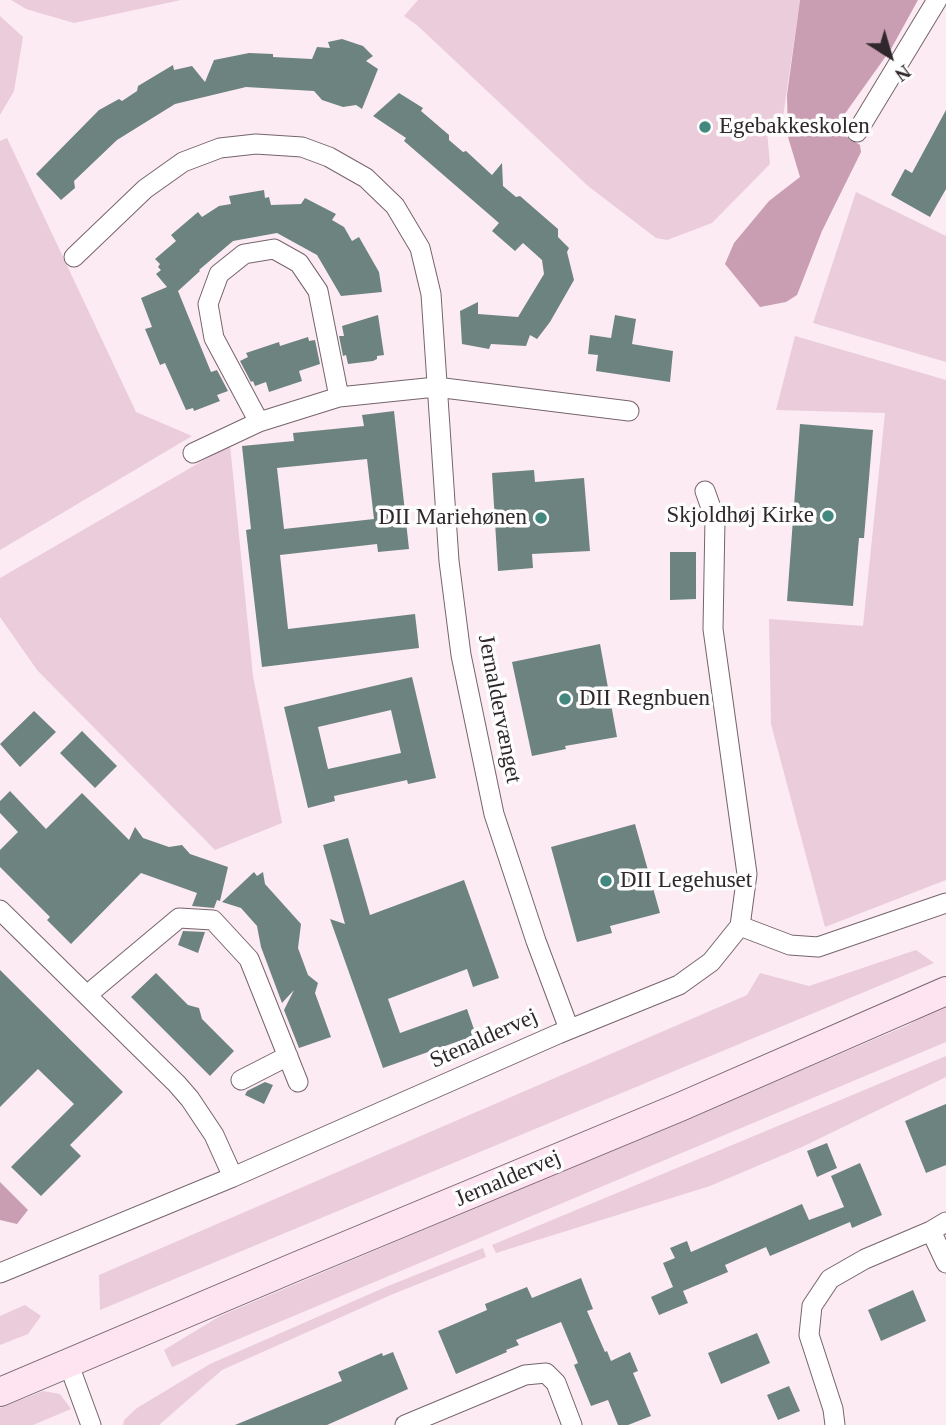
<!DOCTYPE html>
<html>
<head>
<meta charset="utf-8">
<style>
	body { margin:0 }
	#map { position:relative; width:946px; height:1425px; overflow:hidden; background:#fcebf2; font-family:"Times New Roman",serif }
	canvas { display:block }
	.north { position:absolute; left:855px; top:21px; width:70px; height:70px; -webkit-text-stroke:5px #fdfdfd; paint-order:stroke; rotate:143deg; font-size:19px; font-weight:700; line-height:28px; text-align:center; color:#2f272b }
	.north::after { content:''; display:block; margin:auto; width:24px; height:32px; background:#2f272b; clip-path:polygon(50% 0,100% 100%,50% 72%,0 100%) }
</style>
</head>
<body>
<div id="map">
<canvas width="946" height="1425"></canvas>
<div class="north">N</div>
</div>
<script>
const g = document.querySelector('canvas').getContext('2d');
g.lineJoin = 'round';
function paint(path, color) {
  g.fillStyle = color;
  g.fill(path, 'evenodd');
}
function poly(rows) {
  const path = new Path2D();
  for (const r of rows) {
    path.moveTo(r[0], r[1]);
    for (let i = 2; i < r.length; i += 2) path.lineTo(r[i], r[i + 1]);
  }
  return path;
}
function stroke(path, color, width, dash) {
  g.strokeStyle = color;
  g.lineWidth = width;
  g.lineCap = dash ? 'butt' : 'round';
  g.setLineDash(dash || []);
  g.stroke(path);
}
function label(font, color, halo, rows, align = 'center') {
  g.font = font + ' "Times New Roman",serif';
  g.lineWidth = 7;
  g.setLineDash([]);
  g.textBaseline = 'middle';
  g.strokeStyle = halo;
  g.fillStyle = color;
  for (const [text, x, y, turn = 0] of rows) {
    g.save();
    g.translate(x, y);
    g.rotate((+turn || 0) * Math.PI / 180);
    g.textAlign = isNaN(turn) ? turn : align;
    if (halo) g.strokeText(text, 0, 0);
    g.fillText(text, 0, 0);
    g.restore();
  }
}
paint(poly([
	[11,0,181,0,74,23,26,9],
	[418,0,800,0,783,117,767,131,770,164,712,223,667,240,656,238,588,186,418,26,404,16],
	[0,16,23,37,14,91,0,115],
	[7,138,136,412,192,436,0,550,0,141],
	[856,192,946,236,946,362,813,323],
	[795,336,946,380,946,880,825,927,771,724,769,619,863,626,885,413,776,410],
	[230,445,253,676,282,823,215,850,37,670,0,617,0,578],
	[916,950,934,963,100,1310,99,1275,747,995,760,973,809,986],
	[946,1004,946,1042,172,1367,164,1350,220,1316,906,1026],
	[946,1056,946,1077,802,1147,710,1186,496,1253,492,1245],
	[483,1248,486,1257,393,1294,222,1370,159,1425,123,1425,124,1420,137,1408,210,1364,388,1286],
	[25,1305,41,1316,28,1334,0,1345,0,1316],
	[43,1391,60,1394,71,1409,33,1425,0,1425,0,1408]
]), '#ebccda');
paint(poly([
	[800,0,918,0,891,49,834,129,860,145,861,152,822,231,797,295,786,302,760,307,725,264,734,243,769,201,800,177,788,137,787,95],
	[0,1182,28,1210,17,1224,0,1220]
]), '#c99eb2');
paint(poly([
	[342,39,363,46,373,56,366,61,378,69,362,109,356,105,343,107,322,100,314,91,246,87,175,104,117,140,74,181,75,188,61,200,36,174,99,110,119,99,122,101,137,91,138,86,173,65,174,70,192,66,205,82,214,60,249,53,273,54,273,57,312,59,317,47,330,48,328,42],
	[399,93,423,108,421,111,449,135,449,140,463,152,466,151,492,175,502,163,503,186,516,197,520,196,558,229,558,237,569,248,567,252,574,280,550,322,537,339,530,335,526,346,491,344,489,349,462,344,460,311,478,302,478,314,518,317,544,274,542,260,523,243,515,251,492,231,499,223,404,141,406,138,373,116],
	[946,110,946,189,930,217,891,195,905,169,912,173],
	[264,190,265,198,269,197,271,205,301,204,305,198,336,214,332,220,344,227,352,241,359,237,379,272,382,292,341,296,317,255,277,233,233,241,199,270,200,271,178,291,211,372,217,370,228,391,217,395,220,401,194,411,193,408,186,410,165,363,160,365,145,329,152,327,141,298,167,287,156,274,161,270,158,267,160,264,155,259,176,241,171,235,198,212,202,217,219,206,231,204,229,196],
	[378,315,384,355,377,356,377,359,373,361,348,364,346,355,343,356,339,336,344,336,342,326],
	[615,315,636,319,632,344,673,351,670,382,596,371,598,355,588,354,590,335,611,338],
	[308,337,309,341,315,340,320,364,299,371,302,381,269,392,266,382,255,386,253,381,251,382,240,361,248,357,246,353,279,342,280,346],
	[394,411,409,549,378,552,377,544,280,555,288,629,415,614,419,648,262,667,246,530,251,529,242,446,294,441,293,433,364,426,362,415],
	[367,459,374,519,284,529,277,468],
	[800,424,873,430,864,538,859,538,853,606,787,601],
	[534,470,535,482,584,478,590,551,532,554,533,568,498,571,492,473],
	[670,552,696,552,696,599,670,600],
	[600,644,617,737,565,746,566,749,532,756,512,662],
	[412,677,436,778,408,784,407,780,334,796,335,801,308,808,284,707],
	[391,710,401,753,328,769,318,727],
	[34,711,56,732,20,767,0,744],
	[82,731,117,766,95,788,60,753],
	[10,791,46,829,82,793,129,840,135,827,143,838,169,847,182,845,190,854,228,867,220,901,217,900,214,908,192,906,197,893,141,873,71,944,47,920,50,917,0,867,0,850,18,832,0,813,0,801],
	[635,824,660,913,610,926,612,933,577,942,551,847],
	[348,838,370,915,464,880,499,978,473,987,467,969,388,999,400,1033,467,1009,476,1035,383,1068,330,919,345,924,323,845],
	[254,872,257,876,263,872,265,884,301,924,298,948,308,975,318,983,315,993,331,1037,299,1048,284,1010,294,990,282,1003,261,947,257,926,241,908,222,902],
	[183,931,205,932,198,953,178,945],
	[0,970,123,1092,70,1145,81,1156,41,1196,11,1167,74,1104,38,1069,0,1107],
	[156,973,188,1005,199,1008,202,1019,234,1051,210,1076,131,997],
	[265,1082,273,1085,264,1104,245,1095,247,1091],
	[946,1104,946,1165,926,1173,905,1121],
	[827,1143,837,1168,817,1177,807,1151],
	[860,1163,882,1215,852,1228,850,1222,770,1256,766,1247,725,1265,728,1272,683,1291,688,1303,659,1315,651,1297,673,1287,663,1263,675,1258,670,1248,687,1241,691,1252,802,1204,809,1220,844,1207,831,1176],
	[581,1278,593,1309,587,1311,605,1352,607,1351,611,1361,630,1352,638,1371,633,1373,651,1416,628,1425,618,1425,608,1400,591,1406,574,1365,578,1363,561,1322,516,1340,519,1345,506,1350,507,1352,456,1374,438,1331,487,1310,485,1304,527,1287,532,1298],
	[913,1290,926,1321,881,1341,868,1310],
	[757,1333,770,1363,721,1384,708,1353],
	[393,1352,408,1389,327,1425,235,1425,342,1381,338,1372,382,1353,383,1356],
	[789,1386,800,1411,778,1420,767,1395]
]), '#6d837f');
const street = poly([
	[857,132,937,0],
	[74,257,145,189,183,162,220,148,256,144,302,147,329,157,366,178,395,206,420,248,431,294,449,561,461,655,494,814,536,941,569,1029],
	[259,422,214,338,208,304,219,274,244,254,274,249,299,263,318,291,339,397],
	[193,453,259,422,339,397,436,387,629,411],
	[0,910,177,1084,190,1099,214,1135,233,1177],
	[740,926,790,945,818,947,946,903],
	[87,995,179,918,213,920,249,959,298,1082],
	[241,1080,288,1056],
	[931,1231,946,1263],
	[0,1273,233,1177,558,1034,679,985,711,962,740,926,747,874,713,629,715,519,705,491],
	[69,1365,91,1425],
	[405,1425,525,1375,546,1373,556,1383,572,1425],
	[835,1425,833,1409,809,1335,812,1306,830,1279,865,1259,931,1231,946,1222]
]);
const secondary = poly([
	[0,1392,295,1267,680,1107,946,991]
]);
stroke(street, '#76646c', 21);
stroke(secondary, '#76646c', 30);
stroke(street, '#fff', 19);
stroke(secondary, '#fee3f0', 28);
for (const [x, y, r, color] of [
	[705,127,7,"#43887f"],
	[828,516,7,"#43887f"],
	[541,518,7,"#43887f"],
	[565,699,7,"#43887f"],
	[606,881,7,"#43887f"]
]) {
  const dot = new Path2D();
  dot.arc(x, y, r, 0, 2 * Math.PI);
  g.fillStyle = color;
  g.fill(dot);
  stroke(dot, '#fdfdfd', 2.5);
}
label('23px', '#2f272b', '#fdfdfd', [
	["Egebakkeskolen",719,127],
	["Skjoldhøj Kirke",814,516,"right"],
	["DII Mariehønen",527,518,"right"],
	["DII Regnbuen",579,699],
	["DII Legehuset",620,881]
], 'left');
label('23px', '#2f272b', '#fdfdfd', [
	["Jernaldervænget",499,709,79],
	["Stenaldervej",484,1039,-24],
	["Jernaldervej",508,1179,-23]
]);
</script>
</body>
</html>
